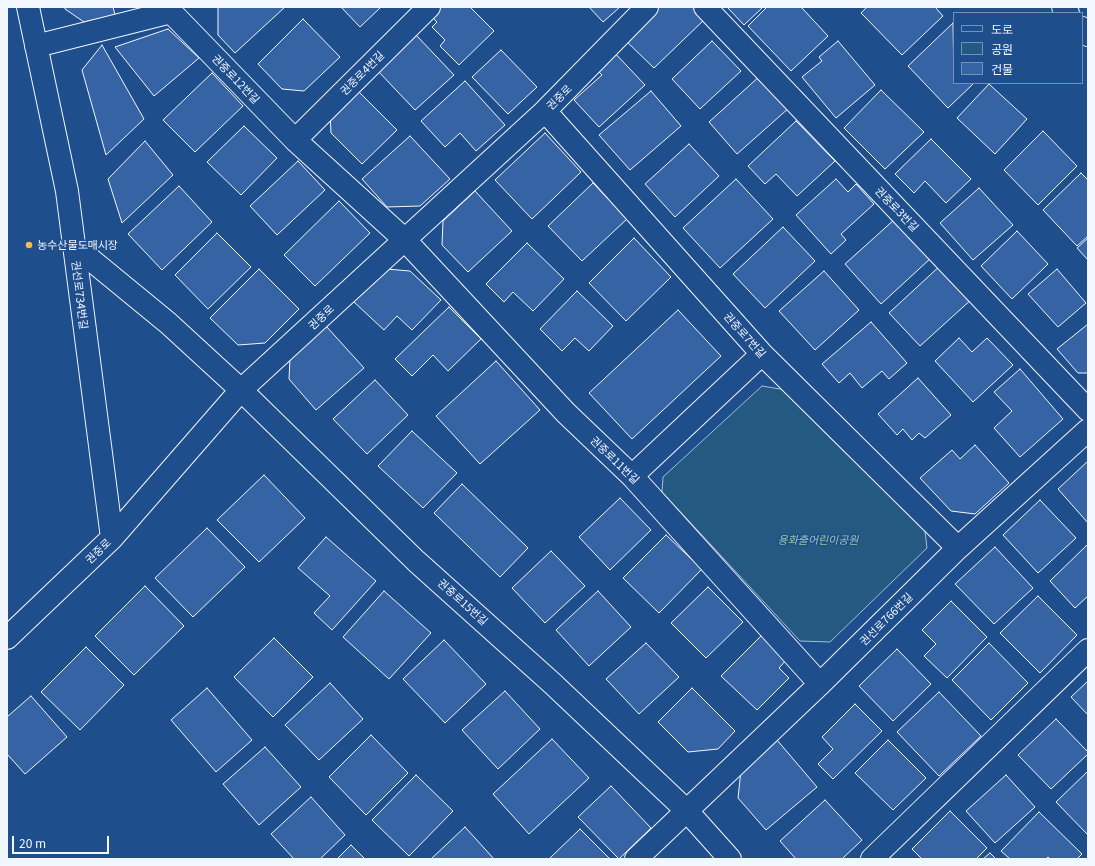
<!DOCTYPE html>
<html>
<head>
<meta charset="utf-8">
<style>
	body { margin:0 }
	#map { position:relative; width:1095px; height:866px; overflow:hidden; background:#1f4e8c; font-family:Georgia,"Noto Sans KR",serif }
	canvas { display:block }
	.frame { position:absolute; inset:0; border:8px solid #f2f6ff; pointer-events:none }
	.legend { position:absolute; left:953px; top:12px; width:130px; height:72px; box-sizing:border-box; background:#1f4e8c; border:1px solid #7391ba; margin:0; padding:5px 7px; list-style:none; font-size:12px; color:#f2f6ff }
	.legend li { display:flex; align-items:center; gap:8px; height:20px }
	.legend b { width:20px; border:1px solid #7391ba }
	.scale { position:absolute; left:12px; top:836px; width:97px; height:18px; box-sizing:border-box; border:2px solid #f2f6ff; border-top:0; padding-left:5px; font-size:12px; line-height:14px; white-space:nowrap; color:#f2f6ff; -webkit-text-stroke:3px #1f4e8c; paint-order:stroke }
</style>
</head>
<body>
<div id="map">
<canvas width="1095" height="866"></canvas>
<div class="frame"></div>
<ul class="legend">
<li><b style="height:5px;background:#1f4e8c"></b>도로</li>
<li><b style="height:11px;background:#245a82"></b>공원</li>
<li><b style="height:11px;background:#3563a3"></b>건물</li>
</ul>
<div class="scale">20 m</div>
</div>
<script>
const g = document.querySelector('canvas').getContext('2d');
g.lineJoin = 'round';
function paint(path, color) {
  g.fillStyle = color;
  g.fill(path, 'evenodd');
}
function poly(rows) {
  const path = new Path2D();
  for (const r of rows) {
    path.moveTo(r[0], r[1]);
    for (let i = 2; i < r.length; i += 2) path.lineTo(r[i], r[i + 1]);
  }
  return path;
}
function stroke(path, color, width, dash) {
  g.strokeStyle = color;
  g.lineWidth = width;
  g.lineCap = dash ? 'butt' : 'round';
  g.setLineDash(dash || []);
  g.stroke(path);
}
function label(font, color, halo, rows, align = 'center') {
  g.font = font + ' Georgia,"Noto Sans KR",serif';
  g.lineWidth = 3;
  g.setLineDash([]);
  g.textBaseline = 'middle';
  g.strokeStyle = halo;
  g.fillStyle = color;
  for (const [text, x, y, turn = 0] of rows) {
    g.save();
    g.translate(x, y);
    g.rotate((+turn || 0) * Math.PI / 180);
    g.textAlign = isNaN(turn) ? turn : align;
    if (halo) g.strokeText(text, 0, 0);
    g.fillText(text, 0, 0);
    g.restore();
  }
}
const green = poly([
	[762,386,786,390,925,531,927,548,830,642,800,641,662,492,663,477,762,386]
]);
paint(green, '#245a82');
stroke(green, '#a8bbd7', 1);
const building = poly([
	[65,7,113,7,115,15,84,22,65,9,65,7],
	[218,7,285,7,235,53,218,35,218,7],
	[341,7,381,7,360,27,341,7],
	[439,7,470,7,494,31,459,65,440,46,445,40,432,27,437,22,430,15,439,7],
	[589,7,620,7,603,22,589,7],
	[658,7,695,7,706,18,654,68,625,40,658,7],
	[727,7,763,7,744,25,727,7],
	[767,7,801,7,828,36,791,71,748,26,767,7],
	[867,7,935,7,943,16,902,55,861,13,867,7],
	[303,19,340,57,304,91,282,89,258,64,303,19],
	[953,23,954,83,974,83,948,108,908,66,953,23],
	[168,29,199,58,154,96,115,47,168,29],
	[416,35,454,75,415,110,377,70,416,35],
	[712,41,741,71,700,109,672,79,712,41],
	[838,41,875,85,836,118,802,77,822,61,819,57,838,41],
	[102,45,144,119,106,155,82,70,102,45],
	[611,49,645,85,599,127,574,100,602,75,593,66,611,49],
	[501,50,537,87,508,114,472,77,501,50],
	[212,73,243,106,195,152,163,120,212,73],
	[761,75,790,107,737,154,709,122,761,75],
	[465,81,505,125,476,151,460,133,445,147,421,121,465,81],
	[989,84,1027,119,995,154,957,118,989,84],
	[355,88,397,130,362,164,331,133,330,112,355,88],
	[881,90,924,132,885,169,844,128,881,90],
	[651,91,681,126,630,170,599,135,651,91],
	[796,121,835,161,797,196,776,174,765,184,748,166,796,121],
	[244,126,277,158,241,195,207,162,244,126],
	[1043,131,1077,166,1038,205,1004,170,1043,131],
	[545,133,581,172,532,219,495,180,545,133],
	[410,136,450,179,420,206,387,207,362,179,410,136],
	[931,139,971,179,946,203,925,181,914,193,895,174,931,139],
	[145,141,173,175,122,223,108,179,145,141],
	[689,144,719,176,675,217,645,184,689,144],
	[298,161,325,190,277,235,250,206,298,161],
	[1081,173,1088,180,1088,236,1077,246,1043,210,1081,173],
	[736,179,773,219,720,268,683,228,736,179],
	[836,179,848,192,856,184,874,204,841,234,846,240,831,254,796,215,836,179],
	[593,183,627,219,582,261,548,226,593,183],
	[179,186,212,222,162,270,128,234,179,186],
	[979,188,1013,225,973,260,940,223,979,188],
	[475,191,512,231,468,272,442,245,443,221,475,191],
	[339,201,370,233,315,286,284,255,339,201],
	[895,219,931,258,881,304,845,264,895,219],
	[783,227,815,261,765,308,733,274,783,227],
	[1017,231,1048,264,1012,299,981,266,1017,231],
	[217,233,251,267,208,309,175,275,217,233],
	[634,238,671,277,626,321,589,283,634,238],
	[1088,238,1088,260,1077,248,1088,238],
	[527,243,564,279,533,311,513,292,504,302,486,284,527,243],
	[942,264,973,298,920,346,889,313,942,264],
	[259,269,299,309,265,343,238,345,210,318,259,269],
	[386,269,410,271,441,300,412,330,397,316,384,330,354,302,386,269],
	[1057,269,1086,303,1058,327,1028,294,1057,269],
	[824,271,859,310,815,350,779,311,824,271],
	[577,291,613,326,589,351,575,338,562,351,540,329,577,291],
	[449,307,481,339,448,371,433,355,412,376,395,359,449,307],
	[678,310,721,356,632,439,589,393,678,310],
	[871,322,907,363,889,379,882,371,862,388,850,373,839,383,822,364,871,322],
	[1088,324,1088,373,1078,373,1057,349,1088,324],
	[326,326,364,368,316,410,289,379,290,358,326,326],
	[959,338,972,352,987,338,1013,365,973,402,935,361,959,338],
	[496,361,540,410,480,464,436,416,496,361],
	[1020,369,1063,419,1020,457,994,428,1012,411,994,392,1020,369],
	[918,378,951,415,925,438,919,433,912,440,903,429,897,435,878,414,918,378],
	[375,380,408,415,367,454,333,419,375,380],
	[412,431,457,473,423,508,378,466,412,431],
	[975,445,1009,483,975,514,951,511,920,478,952,450,960,459,975,445],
	[1088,461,1088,523,1058,489,1088,461],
	[264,475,305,518,259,562,217,520,264,475],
	[462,484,528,548,500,577,434,513,462,484],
	[620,498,651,530,610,570,579,537,620,498],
	[1040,500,1076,538,1038,573,1003,535,1040,500],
	[207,528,245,567,193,617,155,578,207,528],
	[666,535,702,569,659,613,623,578,666,535],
	[326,537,376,581,332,630,314,613,330,596,298,568,326,537],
	[1088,544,1088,596,1075,608,1050,581,1088,544],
	[995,547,1033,588,994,624,955,584,995,547],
	[551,551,585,586,545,623,512,588,551,551],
	[145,586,184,626,134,675,95,636,145,586],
	[708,587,743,622,706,658,671,623,708,587],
	[384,591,431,633,389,679,343,637,384,591],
	[598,591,631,627,589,666,556,630,598,591],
	[1038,596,1077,635,1040,673,1000,633,1038,596],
	[951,601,987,637,947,678,924,656,936,644,922,630,951,601],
	[762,635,787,659,779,668,789,678,757,710,721,676,762,635],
	[274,638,313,677,273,717,234,677,274,638],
	[444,640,486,684,445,723,403,679,444,640],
	[646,643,679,677,639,714,606,679,646,643],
	[989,643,1028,683,991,720,952,680,989,643],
	[86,647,124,685,80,730,41,692,86,647],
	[897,649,931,684,893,721,859,686,897,649],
	[1088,681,1088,715,1071,697,1088,681],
	[330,683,363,719,319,760,285,725,330,683],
	[207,688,252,740,216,772,171,720,207,688],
	[692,688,735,731,718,749,688,752,658,722,692,688],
	[505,691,540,729,498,769,462,730,505,691],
	[939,692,981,736,939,776,897,732,939,692],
	[31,696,67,737,25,774,7,754,7,717,31,696],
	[855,704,882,731,833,779,818,764,833,749,822,737,855,704],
	[1056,719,1088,752,1088,754,1051,789,1018,755,1056,719],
	[371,735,408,773,366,815,329,777,371,735],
	[552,739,589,778,529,834,493,794,552,739],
	[777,740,817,787,766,830,738,798,741,770,777,740],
	[888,740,926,778,893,810,855,773,888,740],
	[265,747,301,787,259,825,223,784,265,747],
	[1088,771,1088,835,1056,802,1088,771],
	[416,775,453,811,409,856,372,820,416,775],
	[1006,775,1035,807,995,843,966,811,1006,775],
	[611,786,651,828,619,859,578,817,611,786],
	[311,797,345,835,320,859,294,859,271,834,311,797],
	[825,800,862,840,842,859,796,859,780,841,825,800],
	[950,811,987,848,976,859,922,859,912,849,950,811],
	[1039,812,1082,854,1077,859,1050,859,1048,857,1046,859,1010,859,1001,851,1039,812],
	[465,827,494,859,431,859,465,827],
	[580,829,610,859,549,859,580,829],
	[351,845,365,859,337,859,351,845],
	[990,853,996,859,983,859,990,853]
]);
paint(building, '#3563a3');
stroke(building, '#f2f6ff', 1);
const minor = poly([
	[28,7,67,191,112,538],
	[705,7,1088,410],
	[1063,7,1068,13],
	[1082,28,1088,35],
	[36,46,171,12,295,140,405,240,566,413,632,476,820,684],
	[545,111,762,354,958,548],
	[295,140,429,7],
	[73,245,168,323,241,390,416,561,553,684,687,811,730,859],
	[632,476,762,354],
	[7,638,112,538,241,390,545,111,647,7],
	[636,859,820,684,958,548,1088,430],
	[872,859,1088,650]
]);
stroke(minor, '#f2f6ff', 24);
stroke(minor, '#1f4e8c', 22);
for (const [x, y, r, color] of [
	[29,245,4,"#ffb74d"]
]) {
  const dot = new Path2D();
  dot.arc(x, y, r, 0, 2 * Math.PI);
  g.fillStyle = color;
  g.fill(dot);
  stroke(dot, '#1f4e8c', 1.5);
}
label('11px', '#f2f6ff', '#1f4e8c', [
	["권중로4번길",362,73,-45],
	["권중로12번길",236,79,46],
	["권중로",559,97,-45],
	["권중로3번길",897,209,46],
	["권선로734번길",80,295,83],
	["권중로",321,317,-43],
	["권중로7번길",745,335,48],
	["권중로11번길",615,460,44],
	["권중로",98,551,-44],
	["권중로15번길",463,602,42],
	["권선로766번길",886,619,-45]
]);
label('11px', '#f2f6ff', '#1f4e8c', [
	["농수산물도매시장",37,245]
], 'left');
label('italic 11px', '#97c8a6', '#1f4e8c', [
	["용화출어린이공원",818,540]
]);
</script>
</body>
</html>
